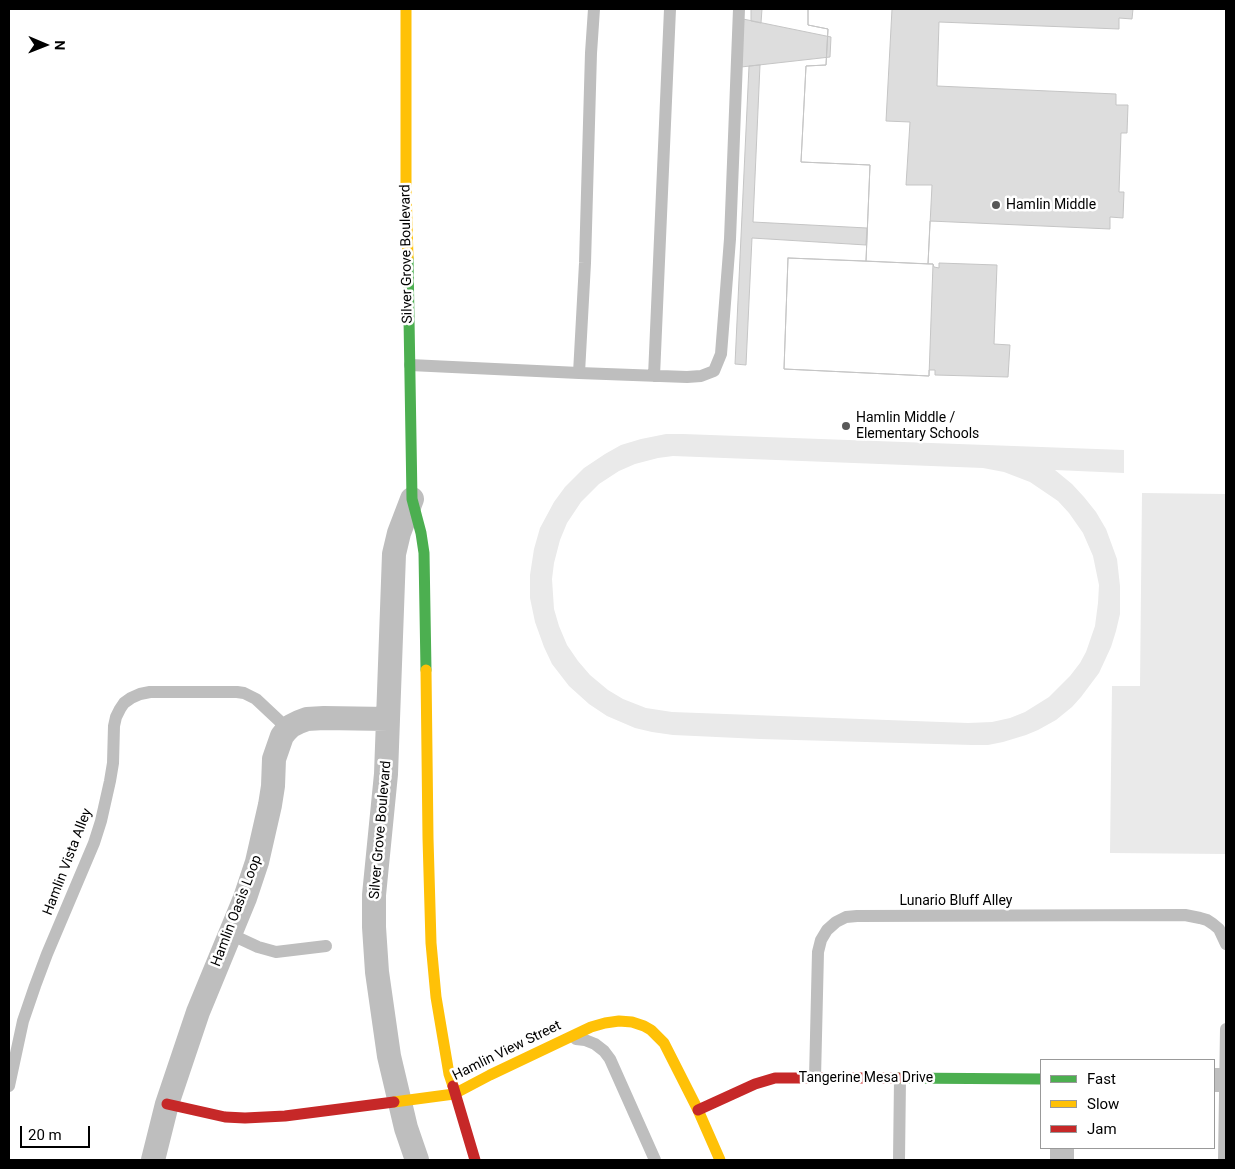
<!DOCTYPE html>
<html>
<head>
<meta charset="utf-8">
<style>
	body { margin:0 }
	#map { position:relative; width:1235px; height:1169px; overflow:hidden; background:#fff; font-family:Roboto,sans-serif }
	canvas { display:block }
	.frame { position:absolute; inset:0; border:10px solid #000; pointer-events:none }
	.legend { position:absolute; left:1040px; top:1059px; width:175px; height:90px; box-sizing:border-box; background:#fff; border:1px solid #999; margin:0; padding:6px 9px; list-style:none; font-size:15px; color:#000 }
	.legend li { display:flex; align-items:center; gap:10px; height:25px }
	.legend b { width:25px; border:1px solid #999 }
	.north { position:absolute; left:20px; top:20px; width:50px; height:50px; -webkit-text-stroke:4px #fff; paint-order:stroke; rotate:91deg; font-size:14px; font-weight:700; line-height:20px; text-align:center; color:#000 }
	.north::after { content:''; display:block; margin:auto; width:18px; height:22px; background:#000; clip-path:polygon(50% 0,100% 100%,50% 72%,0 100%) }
	.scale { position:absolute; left:20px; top:1126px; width:70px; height:22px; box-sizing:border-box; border:2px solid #000; border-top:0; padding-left:6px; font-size:15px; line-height:18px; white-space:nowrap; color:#000; -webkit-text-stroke:4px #fff; paint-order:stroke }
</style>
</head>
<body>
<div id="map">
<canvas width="1235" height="1169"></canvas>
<div class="frame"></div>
<ul class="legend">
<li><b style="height:6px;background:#4caf50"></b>Fast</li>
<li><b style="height:6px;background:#ffc107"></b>Slow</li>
<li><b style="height:6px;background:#c62828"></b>Jam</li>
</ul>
<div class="north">N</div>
<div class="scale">20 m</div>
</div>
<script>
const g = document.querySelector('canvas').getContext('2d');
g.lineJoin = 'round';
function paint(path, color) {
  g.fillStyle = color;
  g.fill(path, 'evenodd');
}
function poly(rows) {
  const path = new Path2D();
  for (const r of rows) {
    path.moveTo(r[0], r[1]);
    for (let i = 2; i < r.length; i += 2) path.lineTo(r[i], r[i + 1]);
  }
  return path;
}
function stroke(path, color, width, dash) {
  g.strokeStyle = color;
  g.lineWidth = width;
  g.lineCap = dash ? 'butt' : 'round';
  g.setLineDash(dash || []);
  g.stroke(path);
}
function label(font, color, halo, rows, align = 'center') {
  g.font = font + ' Roboto,sans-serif';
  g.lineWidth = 5;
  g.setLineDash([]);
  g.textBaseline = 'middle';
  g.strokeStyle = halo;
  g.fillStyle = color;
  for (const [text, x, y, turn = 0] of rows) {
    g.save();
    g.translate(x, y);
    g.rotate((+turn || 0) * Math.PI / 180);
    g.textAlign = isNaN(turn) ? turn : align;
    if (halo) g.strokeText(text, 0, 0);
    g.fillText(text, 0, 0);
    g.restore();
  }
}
paint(poly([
	[666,434,683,434,1124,450,1124,473,1055,470,1072,484,1084,497,1096,512,1106,529,1117,559,1120,586,1120,614,1116,631,1111,647,1099,673,1081,697,1072,707,1056,720,1038,730,1026,735,1003,742,988,745,972,745,760,739,673,735,652,732,635,728,607,716,589,704,569,686,552,664,544,647,535,622,530,598,530,575,534,549,540,528,554,502,565,487,584,468,605,454,621,445,641,439],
	[673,456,983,468,1004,472,1030,482,1058,501,1069,513,1083,533,1093,556,1099,585,1098,603,1095,626,1086,652,1080,663,1070,676,1049,697,1025,712,1010,718,992,722,968,723,672,712,646,708,623,699,608,690,590,675,578,661,567,645,559,626,554,609,552,579,554,563,560,540,567,523,581,502,599,484,619,471,635,464,658,458],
	[1142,493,1226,494,1226,854,1110,853,1112,686,1140,686]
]), '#eaeaea');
const building = poly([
	[751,9,762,9,761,23,751,21,751,9],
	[808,9,1133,9,1132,19,1119,18,1119,29,939,22,937,86,1116,94,1116,105,1128,105,1127,133,1121,133,1119,192,1124,192,1123,218,1110,217,1110,229,930,221,928,264,933,264,934,267,939,268,939,263,997,265,994,344,1010,345,1008,377,935,375,935,370,929,370,929,376,784,369,788,258,866,261,870,165,801,162,806,66,826,65,828,29,808,25,808,9],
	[808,9,892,9,886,121,910,122,906,185,932,185,928,264,866,261,870,165,801,162,806,66,826,65,828,29,808,25,808,9],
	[743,19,831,37,830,57,741,67,743,19],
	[760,65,753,222,867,228,866,245,752,238,746,365,735,364,749,66,760,65],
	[788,258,933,264,929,376,784,369,788,258]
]);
paint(building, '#ddd');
stroke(building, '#c5c5c5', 1);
stroke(poly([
	[410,365,579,373,585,263,591,53,594,9],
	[579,373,687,377,701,376,714,371,721,354,730,239,739,9],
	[654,376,670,9],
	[230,934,258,947,276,952,326,946],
	[576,1039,585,1040,595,1044,604,1051,610,1059,655,1160],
	[815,1078,818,952,821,940,827,930,836,922,846,917,857,916,1185,915,1200,918,1207,920,1213,924,1219,929,1226,944],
	[9,1086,23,1021,35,986,47,954,94,843,101,821,110,781,113,763,114,726,116,717,120,709,124,703,131,698,140,694,150,692,237,692,244,693,256,699,288,729],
	[899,1160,900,1079],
	[1224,1160,1226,1029]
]), '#bebebe', 12);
stroke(poly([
	[412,499,399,533,394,554,386,774,374,895,374,927,377,972,389,1056,406,1128,417,1160],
	[1214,1080,1226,1080],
	[153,1160,167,1104,198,1012,245,898,257,862,270,805,273,786,274,759,282,736,286,731,291,726,299,722,307,719,324,718,388,719],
	[1062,1160,1062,1148]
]), '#bebebe', 24);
stroke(poly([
	[408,258,412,499,421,533,424,553,426,670],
	[898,1078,1041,1079]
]), '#4caf50', 11);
stroke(poly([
	[406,9,406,188,408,258],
	[426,670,428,838,431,943,436,997,449,1074,453,1086],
	[394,1102,454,1094,490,1075,591,1027,605,1023,619,1021,632,1022,644,1026,651,1030,664,1043,698,1110,720,1160]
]), '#ffc107', 11);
stroke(poly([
	[453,1086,475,1160],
	[167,1104,225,1117,245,1118,285,1116,394,1102],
	[698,1110,755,1084,775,1078,898,1078]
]), '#c62828', 11);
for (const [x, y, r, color] of [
	[996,205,5,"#595959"],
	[846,426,5,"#595959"]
]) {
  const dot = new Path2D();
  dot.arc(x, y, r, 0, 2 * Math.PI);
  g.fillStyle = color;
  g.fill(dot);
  stroke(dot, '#fff', 2);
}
label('14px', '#000', '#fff', [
	["Hamlin Middle",1006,205],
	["Hamlin Middle /",856,418],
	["Elementary Schools",856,434]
], 'left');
label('14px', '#000', '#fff', [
	["Silver Grove Boulevard",407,254,-91],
	["Silver Grove Boulevard",381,830,-85],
	["Hamlin Vista Alley",68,862,-69],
	["Lunario Bluff Alley",956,901],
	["Hamlin Oasis Loop",237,911,-69],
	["Hamlin View Street",507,1051,-26],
	["Tangerine Mesa Drive",866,1078]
]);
</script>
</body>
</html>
